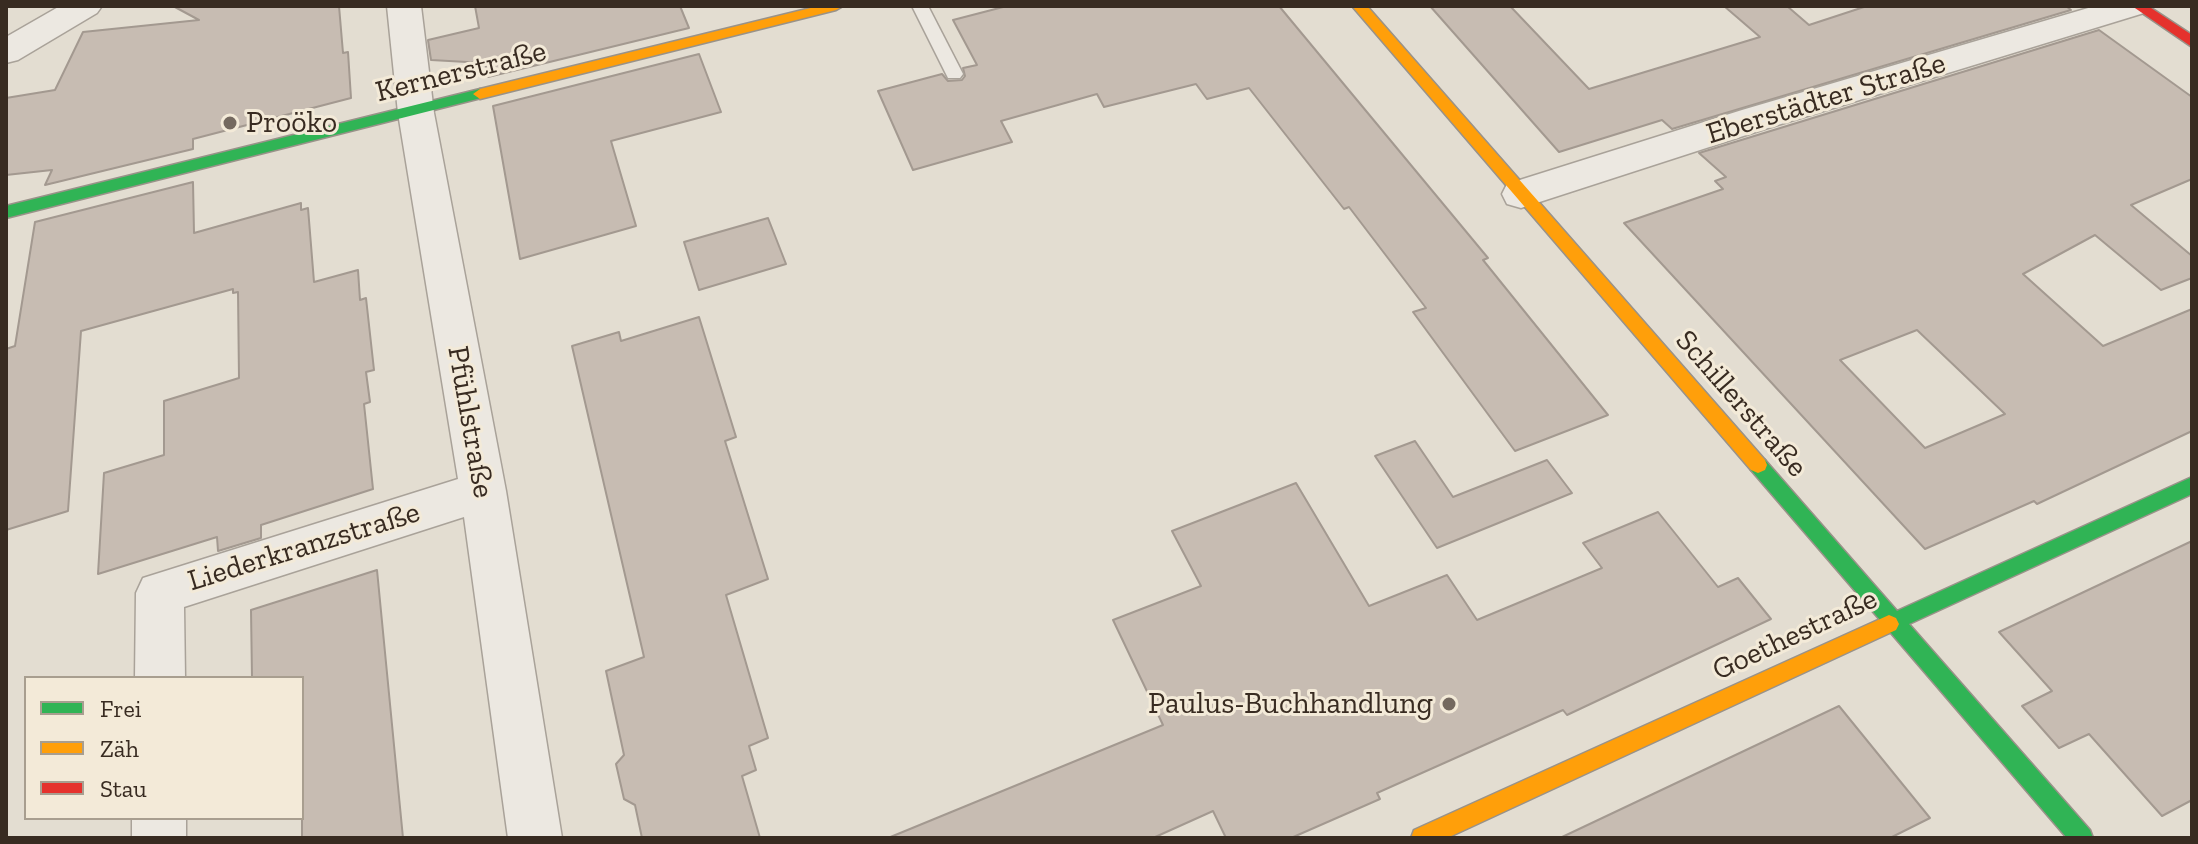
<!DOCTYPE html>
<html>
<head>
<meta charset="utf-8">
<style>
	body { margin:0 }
	#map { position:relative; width:2198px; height:844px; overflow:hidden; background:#e3ddd1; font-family:"Zilla Slab",serif }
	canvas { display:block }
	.frame { position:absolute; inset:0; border:8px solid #382b21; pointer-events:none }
	.legend { position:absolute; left:24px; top:676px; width:280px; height:144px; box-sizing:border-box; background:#f3ead8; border:2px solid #a89e8f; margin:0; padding:10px 14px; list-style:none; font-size:24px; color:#382b21 }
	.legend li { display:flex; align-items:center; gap:16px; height:40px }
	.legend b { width:40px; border:2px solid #a89e8f }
</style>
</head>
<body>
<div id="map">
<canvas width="2198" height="844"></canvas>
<div class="frame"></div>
<ul class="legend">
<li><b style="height:10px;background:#30b455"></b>Frei</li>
<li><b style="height:10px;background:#ff9f0a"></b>Zäh</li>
<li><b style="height:10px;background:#e5322d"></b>Stau</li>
</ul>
</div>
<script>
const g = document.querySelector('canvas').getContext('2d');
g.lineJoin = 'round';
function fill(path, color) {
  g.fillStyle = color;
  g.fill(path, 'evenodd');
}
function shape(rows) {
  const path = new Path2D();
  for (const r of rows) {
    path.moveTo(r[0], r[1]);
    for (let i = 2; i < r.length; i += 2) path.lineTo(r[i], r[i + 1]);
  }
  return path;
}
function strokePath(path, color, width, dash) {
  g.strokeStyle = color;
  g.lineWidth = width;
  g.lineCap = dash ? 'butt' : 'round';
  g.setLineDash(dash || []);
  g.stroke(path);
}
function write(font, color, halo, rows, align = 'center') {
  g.font = font + ' "Zilla Slab",serif';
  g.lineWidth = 6;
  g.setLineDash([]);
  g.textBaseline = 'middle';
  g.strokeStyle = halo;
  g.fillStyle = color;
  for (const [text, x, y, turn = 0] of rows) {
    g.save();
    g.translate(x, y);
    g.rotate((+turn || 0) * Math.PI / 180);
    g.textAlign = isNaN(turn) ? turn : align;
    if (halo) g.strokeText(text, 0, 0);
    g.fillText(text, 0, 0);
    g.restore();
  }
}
const building = shape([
	[173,6,339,6,343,53,348,52,351,98,193,139,193,149,45,185,52,170,6,175,6,98,55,90,83,32,199,20,173,6],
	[475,6,680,6,689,28,488,77,485,63,431,60,428,40,479,28,475,6],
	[1007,6,1279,6,1488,258,1483,260,1608,415,1515,451,1413,312,1426,308,1349,207,1344,209,1249,88,1207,99,1196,84,1104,107,1097,94,1001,121,1012,142,913,170,878,91,942,74,948,81,962,80,965,76,963,68,977,65,953,20,1007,6],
	[1430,6,1510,6,1589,89,1760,37,1724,6,1787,6,1809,25,1867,6,2066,6,2071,10,1672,129,1662,120,1559,152,1430,6],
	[2099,30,2192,97,2192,179,2131,205,2192,256,2192,278,2161,290,2095,235,2023,274,2103,346,2192,309,2192,431,2037,504,2034,501,1925,549,1624,223,1723,189,1715,181,1726,177,1699,153,2099,30],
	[1917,330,2005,414,1925,448,1840,360,1917,330],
	[699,54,721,112,611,141,636,226,520,259,493,106,699,54],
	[193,182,194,233,301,203,301,210,308,208,314,282,358,270,360,300,366,298,374,370,366,372,370,402,364,404,373,489,261,525,261,538,218,551,217,537,98,574,104,473,164,455,164,401,239,378,238,292,233,293,233,289,81,331,68,511,6,530,6,349,15,346,35,222,193,182],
	[768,218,786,264,699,290,684,242,768,218],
	[699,317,736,437,725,441,768,579,726,595,768,738,749,746,756,770,742,776,760,838,642,838,635,805,624,799,616,764,624,755,606,671,644,657,572,346,619,332,621,341,699,317],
	[1415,441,1453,497,1547,460,1572,493,1437,548,1375,456,1415,441],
	[1296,483,1369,606,1447,575,1477,620,1602,568,1583,543,1658,512,1718,587,1738,578,1771,619,1567,715,1563,710,1377,793,1380,799,1291,838,1226,838,1213,811,1153,838,888,838,1163,725,1113,620,1201,586,1172,531,1296,483],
	[2192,541,2192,800,2162,816,2089,734,2059,748,2022,706,2052,691,1999,632,2192,541],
	[377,570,403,838,302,838,302,678,252,678,251,610,377,570],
	[1839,706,1930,818,1890,838,1560,838,1839,706]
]);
fill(building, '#c7bcb2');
strokePath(building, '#a39990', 2);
const lane = shape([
	[912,6,928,6,963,74,960,78,948,78,912,6]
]);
const street = shape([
	[60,6,102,6,97,13,18,60,6,63,6,37,60,6],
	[387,6,421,6,434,113,506,491,562,838,508,838,464,517,184,607,185,678,135,678,136,593,143,578,458,479,398,113,387,6],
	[2095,6,2149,6,2144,13,1768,128,1521,208,1507,204,1502,194,1507,184,1742,110,2095,6],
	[132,818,186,818,186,838,132,838,132,818]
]);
const fast = shape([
	[480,89,487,94,485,97,6,218,6,206,480,89],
	[1758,457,1765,460,1897,611,2192,477,2192,494,1909,624,2090,830,2093,838,2067,838,1891,633,1882,630,1881,621,1751,470,1749,465,1751,460,1758,457]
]);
const slow = shape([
	[819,6,843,6,836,10,480,99,473,94,480,89,819,6],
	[1352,6,1367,6,1765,460,1767,465,1765,470,1758,473,1751,470,1352,6],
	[1889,615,1896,618,1899,624,1896,630,1447,838,1411,838,1414,830,1889,615]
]);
const jam = shape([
	[2132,6,2148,6,2192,35,2192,47,2132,6]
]);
strokePath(lane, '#a9a299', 3);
strokePath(street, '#a9a299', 3);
strokePath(fast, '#999289', 3);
strokePath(slow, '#999289', 3);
strokePath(jam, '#999289', 3);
fill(lane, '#ece8e1');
fill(street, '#ece8e1');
fill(fast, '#30b455');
fill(slow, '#ff9f0a');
fill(jam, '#e5322d');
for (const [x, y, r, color] of [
	[230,123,8,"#74695f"],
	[1449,704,8,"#74695f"]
]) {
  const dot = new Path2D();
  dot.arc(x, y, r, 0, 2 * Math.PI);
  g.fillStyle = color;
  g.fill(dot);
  strokePath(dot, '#f3ead8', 3);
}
write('30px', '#382b21', '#f3ead8', [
	["Kernerstraße",461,72,-14],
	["Eberstädter Straße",1826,99,-17],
	["Schillerstraße",1741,404,49],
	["Pfühlstraße",470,422,80],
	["Liederkranzstraße",304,547,-17],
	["Goethestraße",1795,635,-25]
]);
write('30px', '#382b21', '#f3ead8', [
	["Proöko",246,123],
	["Paulus-Buchhandlung",1433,704,"right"]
], 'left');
</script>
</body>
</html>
